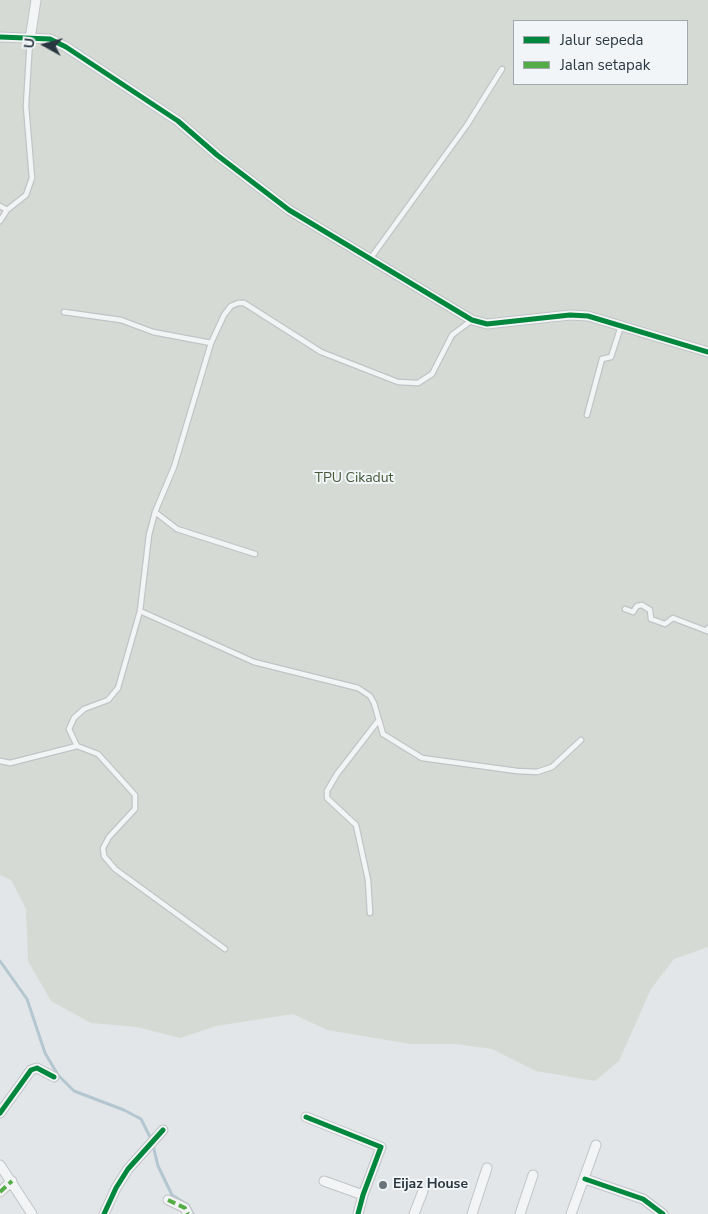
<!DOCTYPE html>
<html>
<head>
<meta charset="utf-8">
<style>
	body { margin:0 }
	#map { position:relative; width:708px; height:1214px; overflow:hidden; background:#e3e6e8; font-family:"Nunito Sans",sans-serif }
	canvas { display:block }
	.legend { position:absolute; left:513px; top:20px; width:175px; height:65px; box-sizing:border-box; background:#f1f5f7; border:1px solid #a2a9ae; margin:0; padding:6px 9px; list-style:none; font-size:15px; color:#2b3740 }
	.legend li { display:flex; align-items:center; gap:10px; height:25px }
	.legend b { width:25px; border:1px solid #a2a9ae }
	.north { position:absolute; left:20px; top:20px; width:50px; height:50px; -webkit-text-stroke:4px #f1f5f7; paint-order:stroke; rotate:277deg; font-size:14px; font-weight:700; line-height:20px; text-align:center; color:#2b3740 }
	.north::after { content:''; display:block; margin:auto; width:18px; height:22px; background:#2b3740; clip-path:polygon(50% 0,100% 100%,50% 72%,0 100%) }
</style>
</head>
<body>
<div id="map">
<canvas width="708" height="1214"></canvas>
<ul class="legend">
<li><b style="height:6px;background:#00873e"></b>Jalur sepeda</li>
<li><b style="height:6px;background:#54ac46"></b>Jalan setapak</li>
</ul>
<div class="north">U</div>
</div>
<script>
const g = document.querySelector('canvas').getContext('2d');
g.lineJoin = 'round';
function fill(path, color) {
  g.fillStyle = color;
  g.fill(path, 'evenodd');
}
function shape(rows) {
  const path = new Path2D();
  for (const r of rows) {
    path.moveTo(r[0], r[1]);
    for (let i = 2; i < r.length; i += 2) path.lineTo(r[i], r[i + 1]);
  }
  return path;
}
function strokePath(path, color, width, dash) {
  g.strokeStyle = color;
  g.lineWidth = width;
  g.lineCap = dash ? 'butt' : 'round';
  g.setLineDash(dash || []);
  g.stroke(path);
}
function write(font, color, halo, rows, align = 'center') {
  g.font = font + ' "Nunito Sans",sans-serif';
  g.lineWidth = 4;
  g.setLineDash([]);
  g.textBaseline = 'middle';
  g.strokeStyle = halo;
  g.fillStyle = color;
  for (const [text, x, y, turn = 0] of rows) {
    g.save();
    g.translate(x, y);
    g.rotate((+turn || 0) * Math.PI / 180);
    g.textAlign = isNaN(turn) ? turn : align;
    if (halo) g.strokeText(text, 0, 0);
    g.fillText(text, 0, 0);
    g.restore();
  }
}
fill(shape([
	[0,0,708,0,708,947,674,959,651,989,619,1061,595,1081,536,1071,492,1049,455,1044,410,1044,327,1030,293,1014,216,1026,180,1038,137,1027,91,1023,51,1001,28,961,26,909,11,880,0,875],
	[514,21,687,21,687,84,514,84]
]), '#d5dbd4');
strokePath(shape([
	[0,961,27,999,45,1053,58,1075,74,1091,124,1110,141,1119,152,1141,158,1166,172,1195,188,1205,193,1214]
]), '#b4c7d0', 3);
const service = shape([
	[0,206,7,210],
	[0,221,7,210,26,195,32,178,26,106,30,39],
	[370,259,467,125,502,69],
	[64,312,121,320,153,332,211,343],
	[587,415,602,359,611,357,621,326],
	[155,512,177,529,255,554],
	[625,609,633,612,637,606,642,605,650,610,651,619,665,624,673,618,707,631,708,628],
	[140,611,254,662,358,688,370,696,374,703,383,734,422,758,517,771,537,772,552,767,581,740],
	[0,761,10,763,77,746],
	[370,913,368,880,356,825,327,798,327,791,337,774,378,721],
	[225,949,115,869,104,856,103,848,109,837,135,809,135,795,98,754,77,746,69,729,74,718,84,709,108,700,118,688,140,611,149,535,155,512,174,467,211,343,224,315,231,306,238,303,244,303,321,352,398,382,418,383,432,374,452,335,472,320]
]);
const minor = shape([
	[0,37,50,39,66,47,178,121,217,155,289,210,472,320,487,324,570,315,588,316,708,352],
	[30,39,36,0],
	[0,1113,31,1070,37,1068,54,1077],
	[306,1117,381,1147,363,1195,358,1214],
	[0,1165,32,1214],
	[585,1179,643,1199,663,1214],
	[324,1181,363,1195],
	[0,1192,12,1181],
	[168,1200,185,1208,188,1214],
	[104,1214,116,1188,128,1169,163,1130],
	[414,1214,423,1191],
	[472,1214,487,1168],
	[520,1214,533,1175],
	[571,1214,596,1145]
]);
strokePath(service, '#c1c4c6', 7);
strokePath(minor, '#c1c4c6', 11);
strokePath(service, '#f2f4f5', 4.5);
strokePath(minor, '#f2f4f5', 9);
strokePath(shape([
	[0,1192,12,1181],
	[168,1200,185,1208,188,1214]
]), '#54ac46', 4, [8, 4]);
strokePath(shape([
	[0,37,50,39,66,47,178,121,217,155,289,210,472,320,487,324,570,315,588,316,708,352],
	[0,1113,31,1070,37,1068,54,1077],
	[306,1117,381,1147,363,1195,358,1214],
	[585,1179,643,1199,663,1214],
	[104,1214,116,1188,128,1169,163,1130]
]), '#00873e', 5);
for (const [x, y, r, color] of [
	[383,1185,5,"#6b747b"]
]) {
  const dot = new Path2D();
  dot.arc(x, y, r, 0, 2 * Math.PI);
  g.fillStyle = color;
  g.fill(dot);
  strokePath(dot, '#f1f5f7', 2);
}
write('14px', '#465a3a', '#f1f5f7', [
	["TPU Cikadut",354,479]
]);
write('bold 14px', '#2b3740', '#f1f5f7', [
	["Eijaz House",393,1185]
], 'left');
</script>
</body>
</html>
